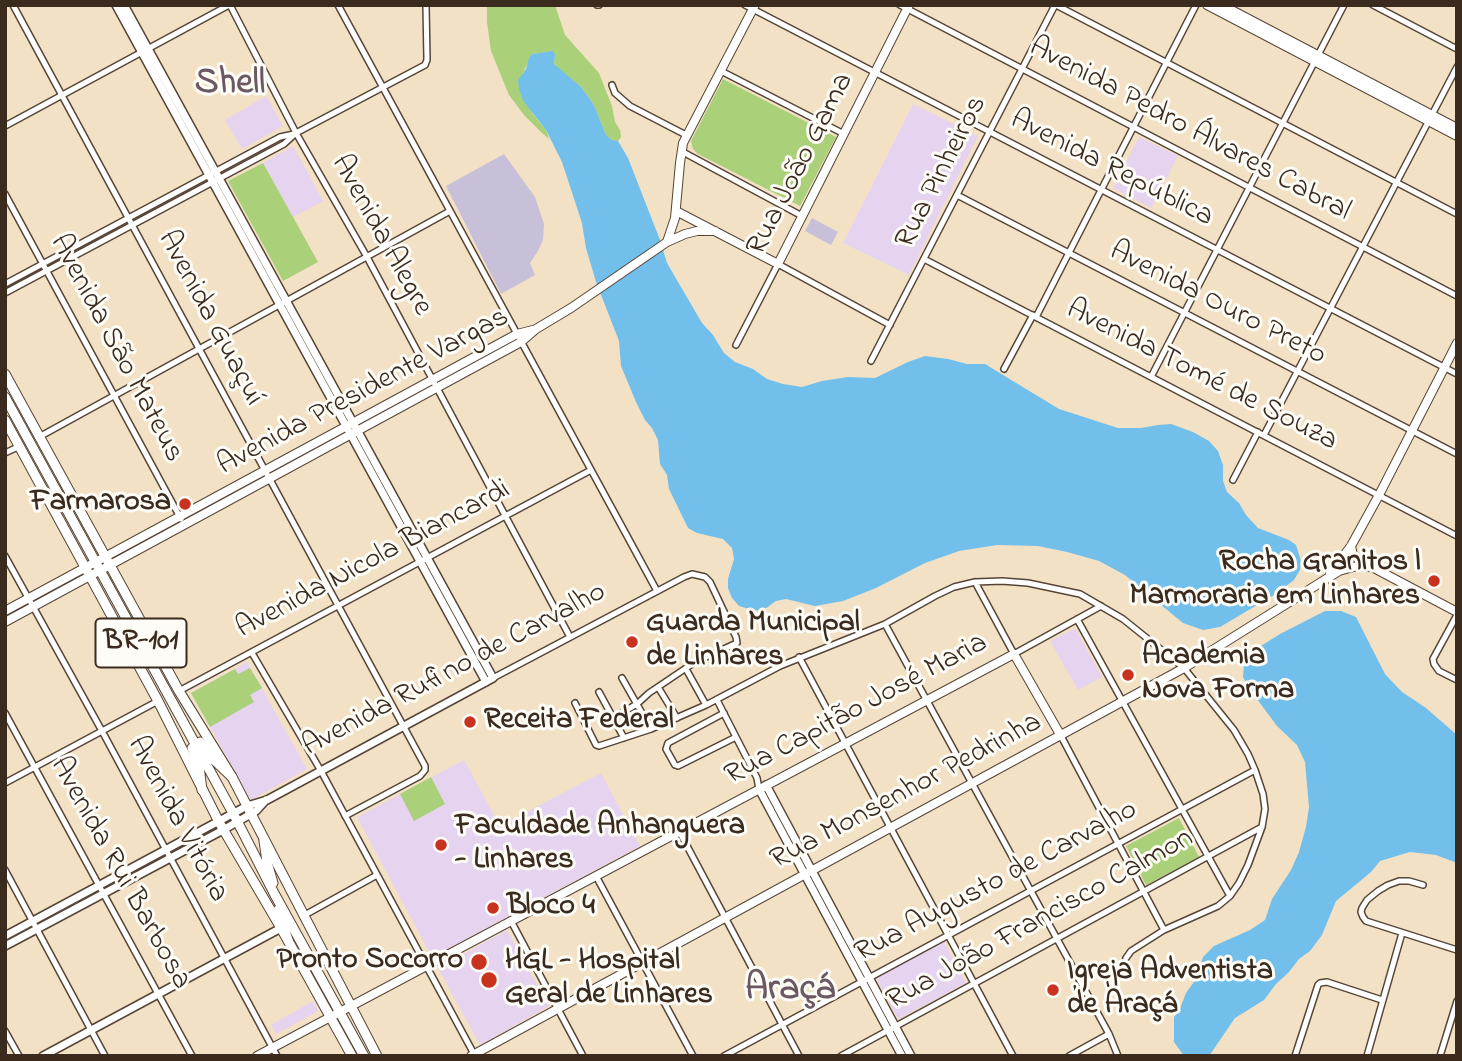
<!DOCTYPE html>
<html>
<head>
<meta charset="utf-8">
<style>
	body { margin:0 }
	#map { position:relative; width:1462px; height:1061px; overflow:hidden; background:#f2e1c4; font-family:"Indie Flower",sans-serif }
	canvas { display:block }
	.frame { position:absolute; inset:0; border:7px solid #3b2a1e; pointer-events:none }
</style>
</head>
<body>
<div id="map">
<canvas width="1462" height="1061"></canvas>
<div class="frame"></div>
</div>
<script>
const g = document.querySelector('canvas').getContext('2d');
g.lineJoin = 'round';
function fill(path, color) {
  g.fillStyle = color;
  g.fill(path, 'evenodd');
}
function shape(rows) {
  const path = new Path2D();
  for (const r of rows) {
    path.moveTo(r[0], r[1]);
    for (let i = 2; i < r.length; i += 2) path.lineTo(r[i], r[i + 1]);
  }
  return path;
}
function strokePath(path, color, width, dash) {
  g.strokeStyle = color;
  g.lineWidth = width;
  g.lineCap = dash ? 'butt' : 'round';
  g.setLineDash(dash || []);
  g.stroke(path);
}
function write(font, color, halo, rows, align = 'center') {
  g.font = font + ' "Indie Flower",sans-serif';
  g.lineWidth = 6;
  g.setLineDash([]);
  g.textBaseline = 'middle';
  g.strokeStyle = halo;
  g.fillStyle = color;
  for (const [text, x, y, turn = 0] of rows) {
    g.save();
    g.translate(x, y);
    g.rotate((+turn || 0) * Math.PI / 180);
    g.textAlign = isNaN(turn) ? turn : align;
    if (halo) g.strokeText(text, 0, 0);
    g.fillText(text, 0, 0);
    g.restore();
  }
}
fill(shape([
	[266,96,283,126,242,149,225,120],
	[913,104,978,136,909,275,843,243],
	[1139,137,1178,156,1151,208,1113,188],
	[293,146,323,201,293,217,263,163],
	[1075,628,1102,677,1078,690,1050,641],
	[247,662,307,769,251,800,191,693],
	[464,760,500,826,601,773,640,846,432,957,357,817],
	[507,930,549,1006,480,1045,438,968],
	[944,942,966,983,898,1019,876,978],
	[313,1001,318,1011,276,1034,271,1025]
]), '#e6d3f0');
fill(shape([
	[504,154,535,197,544,224,543,240,538,251,530,263,535,275,501,294,446,186],
	[812,218,838,232,831,245,805,231]
]), '#c8c0d8');
fill(shape([
	[487,5,555,5,565,35,599,73,612,106,615,122,620,130,621,137,618,141,612,140,606,135,594,105,581,87,557,68,554,63,555,55,547,52,532,54,522,75,532,113,546,130,549,139,542,133,524,115,509,95,491,51,487,22],
	[723,79,836,137,800,206,698,154,693,149,691,141],
	[263,163,318,262,283,281,228,181],
	[250,668,262,688,250,695,254,702,210,727,191,693,235,669,238,674],
	[431,777,445,804,414,821,400,794],
	[1179,818,1199,857,1146,885,1126,846]
]), '#aad07a');
fill(shape([
	[553,51,555,55,554,64,581,87,594,105,606,135,612,140,618,141,628,158,660,240,667,263,702,323,713,335,724,353,735,362,753,369,767,379,783,384,802,387,822,381,848,377,875,378,908,362,925,356,948,359,967,364,985,364,1059,409,1118,428,1141,428,1158,425,1171,424,1193,432,1209,441,1218,451,1223,465,1223,481,1227,492,1239,503,1246,515,1258,528,1289,540,1296,545,1301,561,1300,570,1294,580,1274,595,1220,627,1203,630,1183,623,1125,575,1099,561,1067,552,1038,546,997,545,959,551,925,563,876,588,843,601,815,606,786,599,776,601,762,611,753,610,739,606,732,598,728,588,728,579,734,559,732,548,723,539,697,533,688,528,669,489,667,475,660,464,658,440,652,428,645,420,636,402,621,366,619,341,596,282,586,248,582,223,562,162,546,130,524,102,519,89,518,80,526,69,529,58,532,54],
	[1325,611,1341,611,1356,617,1385,674,1402,692,1426,708,1457,735,1457,863,1436,855,1410,852,1380,861,1371,872,1336,901,1322,935,1310,951,1299,959,1289,972,1276,984,1264,1000,1235,1018,1209,1056,1184,1056,1174,1042,1174,1017,1179,1011,1186,993,1196,979,1203,957,1214,946,1250,930,1265,920,1272,899,1291,870,1299,852,1306,827,1309,807,1305,762,1297,745,1277,726,1248,687,1243,677,1244,665,1253,651,1280,634]
]), '#72bfec');
const minor = shape([
	[13,5,425,766,425,770,420,776,345,816],
	[230,5,296,133,367,257,570,637],
	[338,5,657,591],
	[597,5,599,5],
	[745,5,1457,374],
	[900,5,1457,296],
	[1056,5,1457,214],
	[1373,5,1457,49],
	[721,71,844,134],
	[612,85,615,93,630,106,686,135],
	[5,126,229,5],
	[681,151,802,216],
	[5,194,181,519],
	[957,195,1457,454],
	[924,259,1457,536],
	[5,284,280,137,294,134],
	[5,293,284,144,296,133,425,65,427,60,426,5],
	[1036,317,1196,5],
	[736,345,778,264,890,325],
	[871,361,1055,5],
	[1004,369,1033,315],
	[1151,377,1344,5],
	[1264,435,1457,67],
	[39,437,450,211],
	[5,453,20,446],
	[1233,480,1258,432],
	[5,556,102,731,277,1056],
	[975,582,1014,654,1101,606],
	[1457,615,1433,659,1434,664,1439,671,1457,680],
	[1077,619,1230,896],
	[885,624,1109,1034,1118,1056],
	[252,653,321,771,474,1054],
	[799,657,1013,1056],
	[686,669,706,705],
	[493,678,684,577,692,574,705,577,710,582,736,637,737,643,695,662,649,693,637,704,613,718],
	[622,678,651,729],
	[658,687,677,718],
	[179,691,591,470],
	[599,692,624,738],
	[717,700,757,778,759,789],
	[575,703,596,745,599,746,651,729,706,705,780,666,885,624,935,596,954,587,975,582,1002,581,1028,583,1080,594,1123,619,1184,668,1234,730,1248,754,1255,770,1263,794,1265,809,1262,827,1248,865,1239,883,1230,896,1218,906,1164,930,1131,951,1126,958],
	[5,713,192,1056],
	[724,713,668,743,666,749,675,765,678,766,736,737],
	[1061,736,1164,930],
	[5,783,158,701],
	[679,831,799,1056],
	[5,870,105,1056],
	[596,876,693,1056],
	[1423,885,1409,881,1399,881,1388,885,1378,891,1367,900,1362,908,1361,912,1363,917,1366,921,1457,950],
	[303,916,377,875],
	[511,921,583,1056],
	[5,1031,19,1056],
	[724,1056,1255,770],
	[841,1056,1262,827],
	[1069,1056,1109,1034],
	[1295,1056,1318,985,1320,983,1327,982,1382,1000],
	[1367,1056,1402,933],
	[1440,1056,1457,1001]
]);
const tertiary = shape([
	[116,5,486,682],
	[766,785,911,1056],
	[759,789,902,1056],
	[5,936,247,806,267,800,493,678,124,5],
	[5,946,223,830,256,811,266,800],
	[43,1056,281,928]
]);
const secondary = shape([
	[1207,5,1457,136],
	[1222,5,1457,128],
	[676,211,778,264,909,5],
	[667,242,675,218,680,163,683,143,755,5],
	[1351,546,1353,555,1369,566],
	[1330,574,1351,546,1379,495,1457,343],
	[5,611,517,334,533,330],
	[5,622,521,342,536,329,571,308,667,242,685,234,697,231,715,231],
	[257,1056,1014,654,1061,736],
	[471,1056,1184,668,1339,571,1357,566,1372,567,1457,612]
]);
const primary = shape([
	[5,374,179,691,232,777,377,1056],
	[5,420,158,701,219,822,281,928,352,1056]
]);
const trunk = shape([
	[5,397,233,813,275,895,364,1056],
	[200,742,214,760,232,777],
	[192,748,199,766,202,790],
	[264,841,267,862,273,883],
	[278,910,288,940]
]);
strokePath(minor, '#564537', 8);
strokePath(tertiary, '#564537', 10);
strokePath(secondary, '#564537', 10);
strokePath(primary, '#564537', 11);
strokePath(trunk, '#564537', 11);
strokePath(minor, '#fff', 5);
strokePath(tertiary, '#fff', 7);
strokePath(secondary, '#fff', 8);
strokePath(primary, '#fff', 9);
strokePath(trunk, '#fff', 9);
for (const [x, y, r, color] of [
	[185,504,7,"#c8321e"],
	[1434,581,7,"#c8321e"],
	[632,642,7,"#c8321e"],
	[1128,675,7,"#c8321e"],
	[470,722,7,"#c8321e"],
	[441,845,7,"#c8321e"],
	[493,908,7,"#c8321e"],
	[479,962,9,"#c8321e"],
	[489,980,9,"#c8321e"],
	[1053,990,7,"#c8321e"]
]) {
  const dot = new Path2D();
  dot.arc(x, y, r, 0, 2 * Math.PI);
  g.fillStyle = color;
  g.fill(dot);
  strokePath(dot, '#fdfcf7', 2.5);
}
for (const [x, y, w] of [
	[141,643,91]
]) {
  const box = new Path2D();
  box.roundRect(x - w / 2, y - 24.5, w, 49, 5);
  g.fillStyle = '#fdfcf7';
  g.fill(box);
  strokePath(box, '#3b2a1e', 2);
}
write('bold 28px', '#3b2a1e', null, [
	["BR-101",141,643]
]);
write('30px', '#3b2a1e', '#fdfcf7', [
	["Avenida Pedro Álvares Cabral",1189,131,28],
	["Rua João Gama",802,165,-63],
	["Avenida República",1111,170,27],
	["Rua Pinheiros",943,173,-63],
	["Avenida Alegre",380,236,61],
	["Avenida Ouro Preto",1217,305,27],
	["Avenida Guaçuí",209,319,62],
	["Avenida São Mateus",115,349,62],
	["Avenida Tomé de Souza",1201,377,27],
	["Avenida Presidente Vargas",364,393,-28],
	["Avenida Nicola Biancardi",374,561,-28],
	["Avenida Rufino de Carvalho",455,671,-28],
	["Rua Capitão José Maria",857,711,-28],
	["Rua Monsenhor Pedrinha",907,793,-28],
	["Avenida Vitória",176,820,62],
	["Avenida Rui Barbosa",119,874,61],
	["Rua Augusto de Carvalho",997,883,-28],
	["Rua João Francisco Calmon",1041,921,-29]
]);
write('bold 30px', '#3b2a1e', '#fdfcf7', [
	["Farmarosa",171,504,"right"],
	["Rocha Granitos |",1420,564,"right"],
	["Marmoraria em Linhares",1420,598,"right"],
	["Guarda Municipal",646,625],
	["de Linhares",646,659],
	["Academia",1142,658],
	["Nova Forma",1142,692],
	["Receita Federal",484,722],
	["Faculdade Anhanguera",455,828],
	["- Linhares",455,862],
	["Bloco 4",507,908],
	["Pronto Socorro",463,962,"right"],
	["HGL - Hospital",505,963],
	["Geral de Linhares",505,997],
	["Igreja Adventista",1067,973],
	["de Araçá",1067,1007]
], 'left');
write('bold 37px', '#6b5863', '#fdfcf7', [
	["Shell",230,86],
	["Araçá",790,992]
]);
</script>
</body>
</html>
